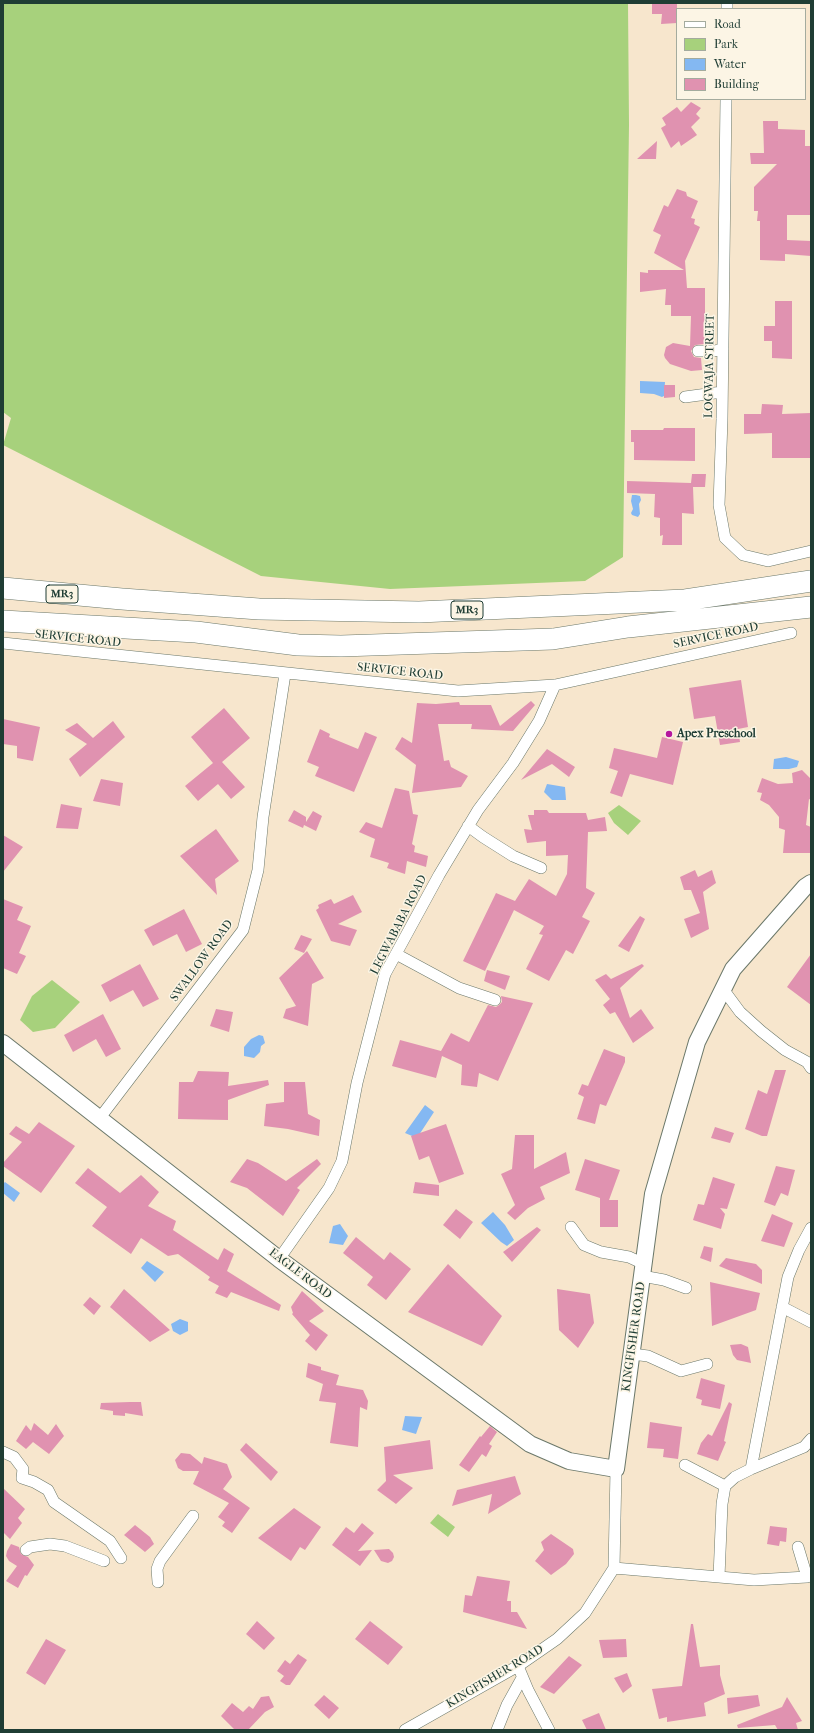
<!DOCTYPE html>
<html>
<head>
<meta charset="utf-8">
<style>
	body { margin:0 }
	#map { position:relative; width:814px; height:1733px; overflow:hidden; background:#f7e6cd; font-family:"IM FELL French Canon",serif }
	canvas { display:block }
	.frame { position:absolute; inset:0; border:4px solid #1f3d34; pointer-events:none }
	.legend { position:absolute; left:676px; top:8px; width:130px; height:92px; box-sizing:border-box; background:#fcf5e5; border:1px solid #a4ab9e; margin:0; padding:5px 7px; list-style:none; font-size:12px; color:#1f3d34 }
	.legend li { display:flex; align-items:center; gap:8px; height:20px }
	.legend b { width:20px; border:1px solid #a4ab9e }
</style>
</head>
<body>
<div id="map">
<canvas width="814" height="1733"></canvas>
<div class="frame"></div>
<ul class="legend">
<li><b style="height:5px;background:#fff"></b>Road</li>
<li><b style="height:11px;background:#a7d17c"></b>Park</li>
<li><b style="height:11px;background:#84b8f2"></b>Water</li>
<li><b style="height:11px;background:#e092b0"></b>Building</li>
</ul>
</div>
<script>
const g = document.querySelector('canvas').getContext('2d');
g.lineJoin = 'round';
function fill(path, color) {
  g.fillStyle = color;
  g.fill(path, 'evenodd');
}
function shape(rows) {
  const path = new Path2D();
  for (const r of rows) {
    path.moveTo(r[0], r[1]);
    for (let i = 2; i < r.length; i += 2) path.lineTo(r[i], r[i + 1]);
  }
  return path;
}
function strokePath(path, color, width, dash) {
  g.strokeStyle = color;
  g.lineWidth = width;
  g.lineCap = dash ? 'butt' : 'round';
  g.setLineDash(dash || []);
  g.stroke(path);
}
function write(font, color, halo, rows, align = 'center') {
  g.font = font + ' "IM FELL French Canon",serif';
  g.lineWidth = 3;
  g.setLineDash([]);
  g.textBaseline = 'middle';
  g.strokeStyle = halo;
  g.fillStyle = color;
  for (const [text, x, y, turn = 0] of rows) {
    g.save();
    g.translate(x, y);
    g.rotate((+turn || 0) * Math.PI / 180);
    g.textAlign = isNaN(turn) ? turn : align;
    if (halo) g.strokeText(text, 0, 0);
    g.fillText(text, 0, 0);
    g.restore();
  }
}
fill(shape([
	[3,3,628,3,629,125,623,557,585,581,390,589,261,576,3,445,11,418,3,412],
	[619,805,641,821,628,835,614,823,608,813],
	[52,980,80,1002,55,1028,33,1032,20,1020,32,996],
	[438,1514,455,1527,448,1537,430,1523]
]), '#a7d17c');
fill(shape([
	[640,381,665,382,664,396,662,397,654,394,640,393],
	[632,495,636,495,640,496,641,500,639,504,640,514,638,517,632,515,631,513,633,509,631,501],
	[786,757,799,761,797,767,789,769,773,769,774,759],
	[547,784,565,787,566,800,552,800,544,792],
	[259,1035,263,1036,265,1043,261,1046,260,1052,254,1058,244,1056,244,1047,251,1039],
	[425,1105,434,1112,417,1138,405,1133],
	[5,1182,20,1193,14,1202,3,1193,3,1184],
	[493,1212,505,1225,514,1240,507,1246,501,1242,481,1223],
	[340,1224,348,1236,343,1245,329,1243,333,1226],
	[147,1261,164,1272,155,1282,141,1268],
	[180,1319,188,1322,188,1331,180,1335,173,1331,171,1324],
	[405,1416,422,1417,416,1434,402,1430]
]), '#84b8f2');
fill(shape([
	[652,3,677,3,677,23,661,24,662,14,652,14],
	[691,102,701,108,696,114,700,118,691,127,697,135,681,146,679,141,671,148,661,128,666,125,662,118,677,107,681,112],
	[763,121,778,121,778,129,805,130,805,146,811,146,811,215,787,215,787,240,811,241,811,256,785,254,785,261,760,260,760,221,757,221,758,211,754,211,754,187,777,164,751,164,750,153,764,153],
	[657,141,656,159,637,159],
	[677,189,686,192,687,196,698,201,691,218,695,219,694,224,700,227,685,261,687,288,705,288,705,344,695,345,691,351,694,357,701,358,702,370,691,371,670,364,665,358,664,355,666,347,673,343,690,346,691,316,671,316,671,305,665,305,666,289,640,292,640,272,648,273,648,270,684,270,654,253,661,235,653,231,664,205,668,207],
	[775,301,792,301,792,359,772,358,772,341,764,341,764,326,775,326],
	[664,385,675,385,675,397,664,398],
	[762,404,783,405,782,414,811,413,811,458,772,458,772,433,744,434,744,414,761,414],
	[664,428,695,428,695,461,634,460,634,442,631,442,631,430,663,430],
	[692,474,706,474,705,487,693,487,694,514,682,513,682,545,662,545,663,535,660,536,660,518,654,517,655,494,627,493,627,481,691,483],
	[741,680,748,727,738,729,740,742,720,745,715,716,694,719,689,688],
	[531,701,535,705,513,731,471,729,472,724,438,724,444,761,449,760,451,767,468,776,461,787,412,793,416,765,395,749,402,737,412,743,417,703,436,704,459,702,460,705,491,705,500,726],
	[224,708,250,738,222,762,245,787,231,799,218,784,198,801,185,786,213,763,191,737],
	[3,719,40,727,33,761,17,758,17,746,3,744],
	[113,721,125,737,80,777,69,759,87,744,65,730,77,723,93,738],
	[320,729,330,734,329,737,358,749,365,732,377,737,354,792,315,776,319,767,307,762],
	[662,737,683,742,673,785,630,774,622,797,610,793,618,771,609,768,614,748,657,758],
	[547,749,575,767,569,777,552,764,521,780],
	[802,770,811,779,811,800,809,799,806,825,811,827,811,853,783,853,785,830,779,828,779,817,769,805,760,800,762,793,757,792,762,778,778,784,793,783,792,773],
	[101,779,123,783,120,806,93,801],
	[395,788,409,791,413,814,418,815,412,844,415,846,414,852,428,856,426,867,407,861,405,874,387,868,389,863,370,857,375,839,359,832,366,822,382,828],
	[61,804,82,808,78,829,56,828],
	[294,810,306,817,306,822,313,811,322,816,316,831,304,825,303,828,288,821],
	[534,810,547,810,549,813,586,813,588,820,605,817,607,831,588,832,586,888,595,893,582,917,590,921,573,954,566,950,549,981,526,969,543,935,539,934,544,926,514,910,485,971,463,961,496,893,515,901,529,879,556,896,567,874,568,855,546,856,546,841,527,843,524,829,532,830,528,815,534,815],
	[216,829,239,861,215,879,217,895,180,856],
	[3,835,23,847,3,872],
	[695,870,698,877,712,870,716,883,703,892,709,929,691,938,684,919,700,913,691,890,684,890,680,877],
	[353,895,362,912,338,924,357,930,350,946,331,941,316,910,319,908,318,905,331,899,334,904],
	[3,899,23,907,17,920,31,926,19,953,26,956,17,974,3,968],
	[184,909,202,944,186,952,177,934,153,946,144,930],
	[640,916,645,919,629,952,618,946],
	[301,935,312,939,304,953,294,949],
	[307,951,324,978,312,984,308,1026,283,1018,286,1009,296,1006,279,978],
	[811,954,811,1005,787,987],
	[140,964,159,999,143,1007,133,990,110,1002,101,985],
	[642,964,644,966,620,988,630,1018,641,1009,654,1028,633,1043,615,1012,610,1014,603,1005,610,999,595,980,606,974,611,979],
	[487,970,510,976,505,990,484,981],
	[501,996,533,1003,498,1081,479,1073,477,1087,461,1085,462,1065,442,1056,436,1078,392,1066,400,1040,441,1051,451,1033,469,1042,488,1005,496,1007,499,1005,502,1002],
	[216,1009,233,1012,229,1032,210,1026],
	[103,1014,121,1049,106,1057,96,1039,73,1052,64,1035],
	[604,1049,625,1057,625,1062,606,1106,600,1104,595,1124,577,1119,584,1097,578,1094,582,1084,588,1086],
	[775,1070,786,1070,767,1136,762,1136,745,1129,758,1090,767,1094],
	[198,1071,229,1072,228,1086,268,1080,269,1085,228,1100,228,1120,178,1119,179,1082,193,1082],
	[284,1082,305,1082,308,1114,320,1120,319,1136,288,1129,264,1126,266,1104,284,1102],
	[39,1122,75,1146,41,1193,3,1166,3,1163,22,1142,9,1134,16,1126,29,1134],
	[446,1124,464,1174,439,1183,429,1156,419,1160,411,1136],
	[715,1127,734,1133,730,1143,711,1138],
	[515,1135,534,1135,534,1169,566,1152,570,1173,540,1187,545,1199,528,1208,515,1220,507,1213,515,1205,501,1174,512,1169],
	[247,1159,258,1163,286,1181,317,1159,321,1164,297,1188,300,1190,283,1216,247,1188,230,1182],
	[585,1159,620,1170,609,1200,618,1200,618,1227,600,1227,600,1198,575,1190],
	[776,1166,795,1170,788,1196,781,1193,775,1206,764,1202],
	[88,1168,120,1193,141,1175,159,1192,148,1206,176,1221,173,1230,218,1260,224,1248,234,1254,227,1271,281,1305,279,1311,231,1292,227,1298,215,1293,219,1286,208,1280,210,1277,178,1254,168,1256,141,1238,131,1254,92,1226,107,1207,75,1183],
	[713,1177,735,1184,727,1209,720,1208,725,1214,721,1229,693,1220,698,1204,704,1205],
	[415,1182,439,1185,439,1196,413,1193],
	[456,1209,473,1222,460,1239,443,1225],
	[772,1214,793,1223,784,1247,761,1241],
	[537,1227,541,1230,512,1262,503,1252],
	[356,1237,384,1260,390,1252,411,1269,386,1300,367,1285,373,1277,343,1253],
	[704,1246,713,1248,711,1262,700,1258],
	[726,1258,756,1264,762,1270,762,1284,719,1266],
	[448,1264,502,1316,482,1346,408,1312],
	[710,1282,760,1293,756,1310,712,1326],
	[124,1289,170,1330,150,1342,110,1307],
	[557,1289,590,1294,594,1323,578,1348,559,1330],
	[302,1291,324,1311,309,1321,328,1335,316,1351,305,1341,310,1335,292,1314,293,1313,291,1307],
	[90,1297,101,1306,94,1315,83,1305],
	[741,1344,748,1347,751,1363,737,1360,733,1355,730,1345],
	[308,1363,321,1367,321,1370,339,1375,336,1385,363,1390,368,1401,367,1410,360,1407,358,1447,330,1443,336,1403,319,1401,323,1384,306,1377],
	[701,1378,725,1385,720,1409,701,1405,702,1400,696,1398],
	[130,1402,141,1402,143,1416,125,1413,125,1416,113,1415,113,1411,100,1409,101,1403],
	[729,1402,732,1404,724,1441,726,1442,718,1461,697,1454,701,1443,708,1434,712,1436],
	[650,1422,682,1427,678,1459,663,1457,664,1449,647,1448],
	[34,1423,48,1435,56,1424,64,1436,49,1454,33,1442,26,1449,16,1441,26,1425,31,1431],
	[490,1426,497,1432,489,1444,492,1446,486,1457,482,1454,469,1472,459,1465,480,1436,481,1437],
	[430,1440,433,1469,393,1475,413,1488,396,1504,377,1490,386,1481,384,1447],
	[246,1443,278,1472,271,1481,240,1450],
	[181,1453,190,1454,202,1464,204,1457,227,1464,232,1477,223,1489,250,1508,232,1533,222,1526,225,1522,218,1517,229,1503,193,1484,199,1471,183,1471,178,1468,175,1460],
	[515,1476,521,1494,488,1514,492,1494,452,1506,457,1490],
	[3,1488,25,1509,18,1518,22,1523,10,1539,3,1532],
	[294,1508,321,1527,305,1550,300,1547,291,1561,258,1538],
	[362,1523,374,1533,358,1551,372,1550,360,1566,332,1545,346,1527,354,1533],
	[135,1525,150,1537,154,1544,145,1552,124,1535],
	[770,1526,787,1528,786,1542,780,1541,779,1546,767,1544],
	[551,1534,573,1549,574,1554,566,1564,551,1575,535,1561,544,1550,541,1542],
	[11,1544,19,1547,21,1554,28,1557,34,1565,27,1576,25,1575,18,1588,6,1581,17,1566,9,1561,6,1556,7,1551],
	[389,1549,393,1553,394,1557,392,1561,388,1563,381,1561,374,1550],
	[477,1576,510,1581,507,1601,511,1601,511,1612,517,1612,527,1629,463,1612,465,1595,472,1596],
	[257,1621,275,1638,264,1650,246,1634],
	[370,1621,403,1647,388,1665,355,1639],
	[691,1624,693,1624,700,1667,720,1665,720,1675,725,1694,704,1703,706,1716,667,1722,667,1717,659,1719,652,1689,682,1686],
	[46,1639,66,1650,45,1685,26,1673],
	[626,1639,627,1657,603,1658,599,1640],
	[298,1654,307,1660,290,1685,286,1685,280,1681,284,1676,277,1671,285,1660,290,1664],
	[569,1656,582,1665,554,1694,540,1687],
	[627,1673,632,1686,623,1693,614,1678],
	[324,1695,339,1708,329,1719,314,1705],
	[758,1695,760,1706,728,1714,727,1698],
	[269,1696,274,1707,265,1712,248,1730,235,1730,221,1716,232,1703,243,1712,249,1706,253,1709,261,1697],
	[787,1697,802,1721,796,1723,798,1730,778,1730,775,1725,738,1728,737,1725,782,1707],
	[599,1713,606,1730,587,1730,582,1720]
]), '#e092b0');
const street = shape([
	[727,9,727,3],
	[726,99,722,419,719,505,725,538,743,555,768,561,811,551],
	[698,351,714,351,723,349],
	[685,397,722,392],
	[3,643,458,691,555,685,791,633],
	[468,826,483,837,513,856,541,868],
	[396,954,459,988,495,1000],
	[723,989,740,1012,761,1031,785,1050,807,1062,811,1068],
	[99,1119,243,930,258,870,263,817,285,674],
	[571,1227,584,1245,601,1252,629,1257,644,1264],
	[279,1259,329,1188,342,1161,357,1083,385,974,439,875,478,810,513,763,539,721,555,685],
	[642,1276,664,1280,686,1288],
	[782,1307,811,1322],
	[632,1354,648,1356,681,1371,707,1364],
	[3,1452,14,1457,23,1469,22,1478,34,1482,48,1490,54,1502,110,1541,121,1558],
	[685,1465,725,1486],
	[751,1469,788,1277,799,1250,811,1228],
	[798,1547,807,1577],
	[26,1550,30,1547,50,1544,65,1546,104,1561],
	[614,1568,754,1580,807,1577,811,1576],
	[719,1577,722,1504,725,1486,735,1477,751,1469,804,1447,811,1439],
	[158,1582,157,1569,160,1561,193,1516],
	[518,1666,528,1690,549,1730],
	[405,1730,518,1666,557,1639,585,1613,614,1568,616,1469],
	[497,1730,507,1705,522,1678]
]);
const secondary = shape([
	[3,1043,279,1259,530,1444,569,1461,616,1469,653,1194,697,1042,733,969,805,887,811,883]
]);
const highway = shape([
	[3,588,122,599,259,609,419,612,685,600,811,581],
	[3,621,196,632,298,645,341,646,553,639,628,627,811,607]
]);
strokePath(street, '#6b786a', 12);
strokePath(secondary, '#6b786a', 18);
strokePath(highway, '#6b786a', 22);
strokePath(street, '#fff', 11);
strokePath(secondary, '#fff', 16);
strokePath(highway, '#fff', 21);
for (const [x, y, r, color] of [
	[669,734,4,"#b5179e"]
]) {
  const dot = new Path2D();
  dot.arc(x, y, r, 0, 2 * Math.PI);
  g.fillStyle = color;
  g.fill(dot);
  strokePath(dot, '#fcf5e5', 1.5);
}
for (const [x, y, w] of [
	[62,594,32],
	[467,610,32]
]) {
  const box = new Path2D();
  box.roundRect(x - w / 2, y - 9, w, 18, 3);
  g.fillStyle = '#fcf5e5';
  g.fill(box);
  strokePath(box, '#1f3d34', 1);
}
write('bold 11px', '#1f3d34', null, [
	["MR3",62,594],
	["MR3",467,610]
]);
write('12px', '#1f3d34', '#fcf5e5', [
	["LOGWAJA STREET",710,366,-89],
	["SERVICE ROAD",716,636,-12],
	["SERVICE ROAD",78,639,6],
	["SERVICE ROAD",400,672,6],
	["LEGWABABA ROAD",399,925,-63],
	["SWALLOW ROAD",202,961,-54],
	["EAGLE ROAD",300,1274,37],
	["KINGFISHER ROAD",634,1337,-82],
	["KINGFISHER ROAD",495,1677,-31]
]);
write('bold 12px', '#1f3d34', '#fcf5e5', [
	["Apex Preschool",677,734]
], 'left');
</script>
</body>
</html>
